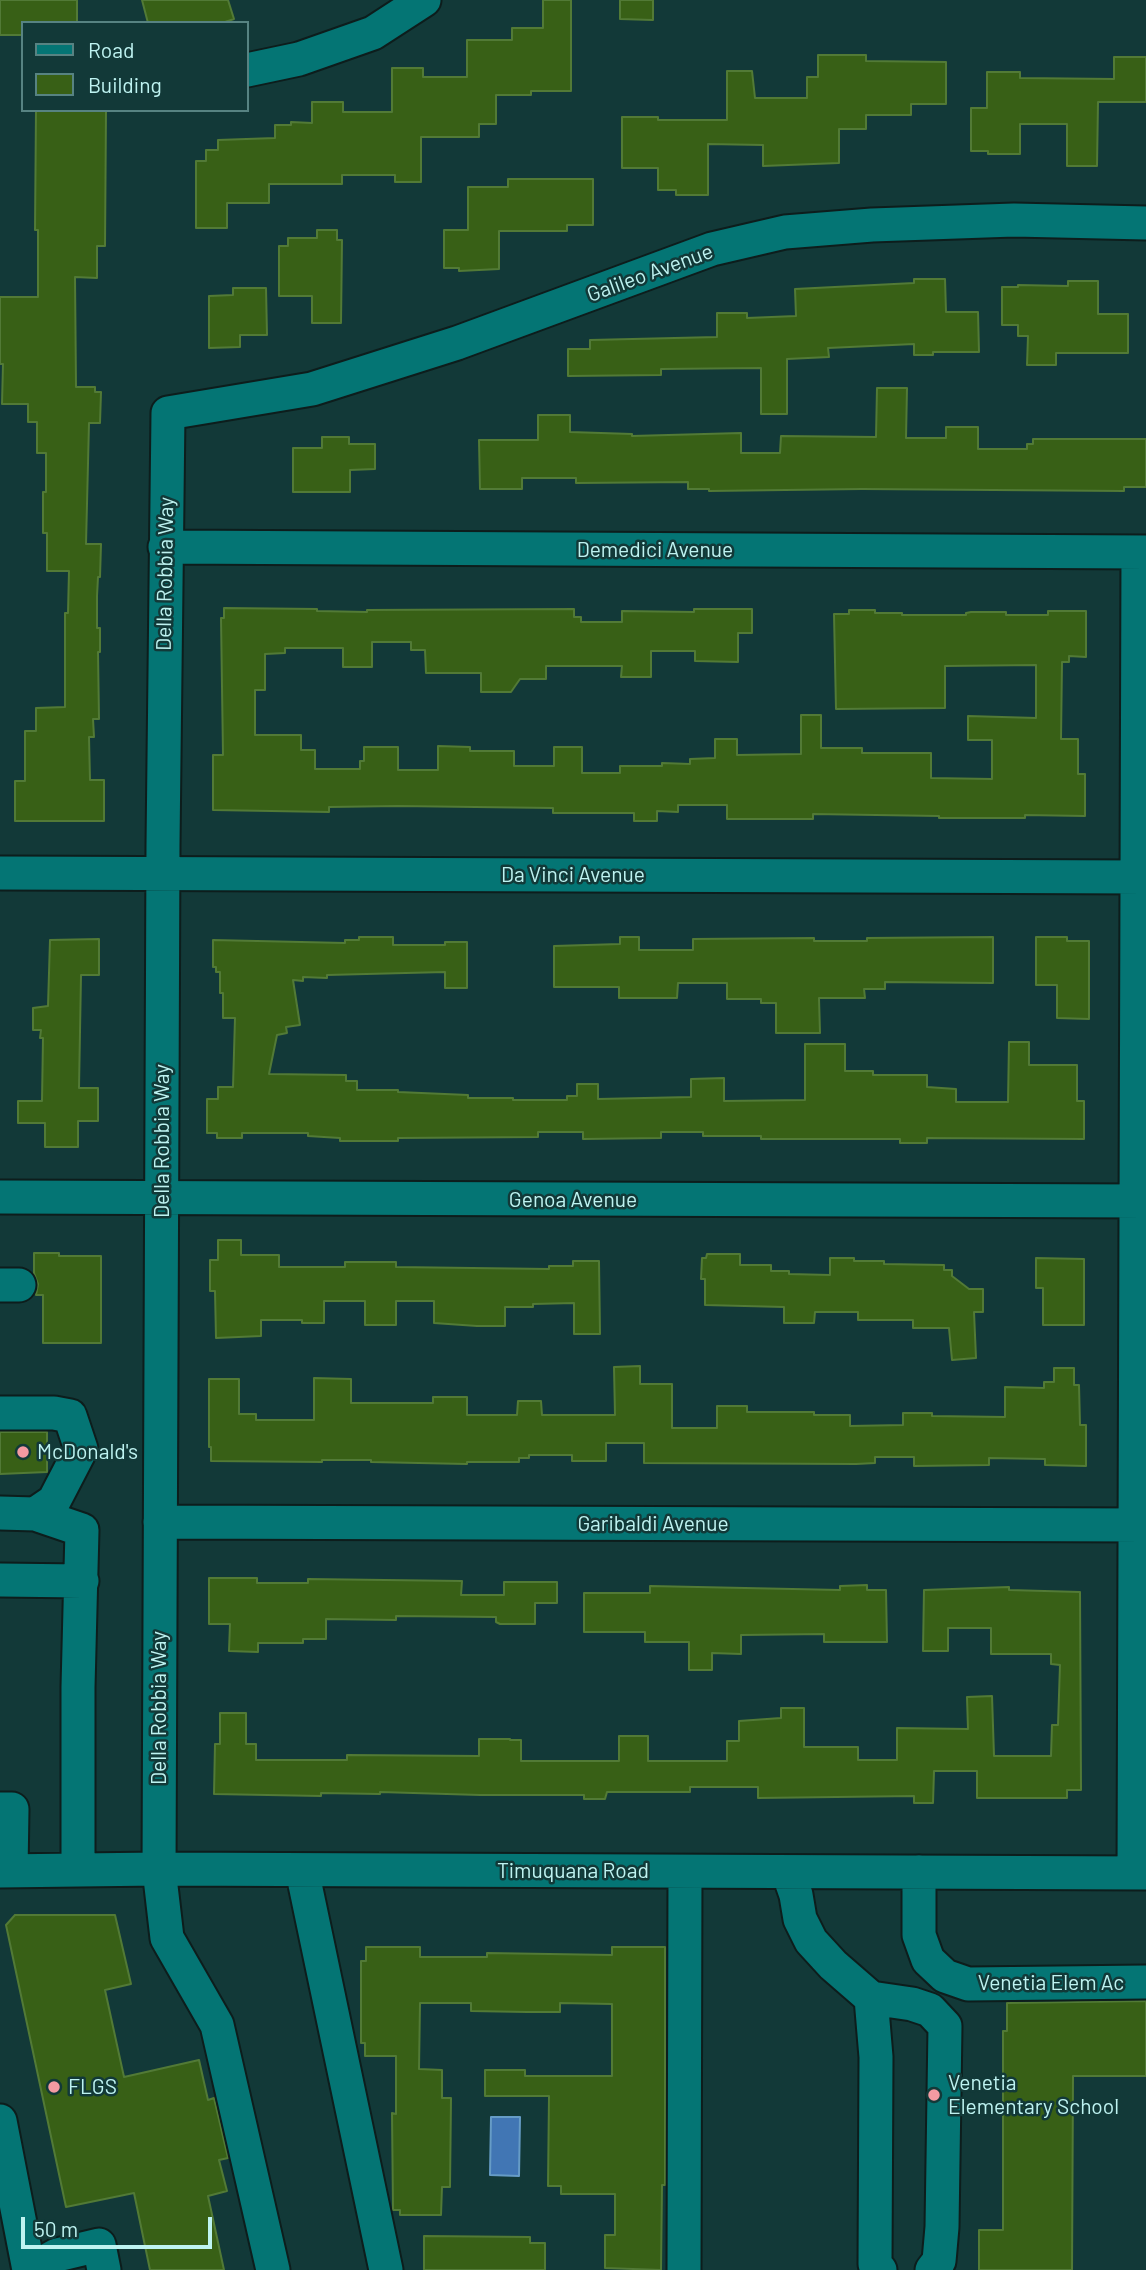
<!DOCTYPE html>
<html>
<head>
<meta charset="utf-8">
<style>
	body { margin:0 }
	#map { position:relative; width:1146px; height:2270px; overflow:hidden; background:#123938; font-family:Barlow,sans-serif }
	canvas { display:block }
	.legend { position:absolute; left:21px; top:21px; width:228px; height:91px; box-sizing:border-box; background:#123938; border:2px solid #578382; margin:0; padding:9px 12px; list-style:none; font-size:21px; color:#bef3f1 }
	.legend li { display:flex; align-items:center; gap:14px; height:35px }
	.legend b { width:35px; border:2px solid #578382 }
	.scale { position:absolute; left:21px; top:2217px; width:191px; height:32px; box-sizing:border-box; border:4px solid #bef3f1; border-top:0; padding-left:9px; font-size:21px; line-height:24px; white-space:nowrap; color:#bef3f1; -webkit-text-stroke:5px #123938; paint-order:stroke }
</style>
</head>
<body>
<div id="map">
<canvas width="1146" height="2270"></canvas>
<ul class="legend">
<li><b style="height:9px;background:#047574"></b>Road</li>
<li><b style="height:19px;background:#386016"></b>Building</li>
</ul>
<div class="scale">50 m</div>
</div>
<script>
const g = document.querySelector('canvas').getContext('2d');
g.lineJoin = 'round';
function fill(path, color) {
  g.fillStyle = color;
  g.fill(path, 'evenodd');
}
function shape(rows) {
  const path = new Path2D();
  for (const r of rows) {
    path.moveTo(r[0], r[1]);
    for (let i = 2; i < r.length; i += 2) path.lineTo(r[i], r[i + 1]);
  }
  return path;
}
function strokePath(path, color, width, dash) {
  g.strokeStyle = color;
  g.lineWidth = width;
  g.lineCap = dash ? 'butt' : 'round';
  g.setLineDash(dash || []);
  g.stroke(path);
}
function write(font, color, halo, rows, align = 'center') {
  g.font = font + ' Barlow,sans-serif';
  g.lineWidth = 5;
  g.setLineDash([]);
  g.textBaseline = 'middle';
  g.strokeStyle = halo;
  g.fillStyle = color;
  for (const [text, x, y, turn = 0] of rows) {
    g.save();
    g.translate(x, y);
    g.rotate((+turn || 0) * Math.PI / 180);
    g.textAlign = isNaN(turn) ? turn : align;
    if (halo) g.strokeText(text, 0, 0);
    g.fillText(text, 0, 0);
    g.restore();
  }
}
const water = shape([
	[491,2117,520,2117,519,2176,490,2175,491,2117]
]);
fill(water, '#4176b4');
strokePath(water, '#669cc6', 2);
const building = shape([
	[0,0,77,0,77,23,23,23,23,35,0,35,0,0],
	[142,0,228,0,234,19,222,23,148,23,142,0],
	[543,0,571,0,571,91,531,91,531,95,496,95,496,124,479,124,479,137,421,137,421,182,395,182,395,175,342,175,342,184,269,184,269,203,227,203,227,228,196,228,196,161,206,161,206,150,218,150,218,140,275,138,275,125,291,125,291,122,312,123,312,102,343,102,343,112,392,112,392,68,423,68,423,77,467,77,467,40,512,40,512,28,543,28,543,0],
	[620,0,653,0,653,20,620,19,620,0],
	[818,55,866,55,866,61,946,62,946,104,911,104,911,115,866,115,866,129,839,129,839,163,763,166,763,145,708,144,708,195,676,195,676,190,658,190,658,168,622,168,622,117,658,117,658,120,727,120,727,71,752,71,755,98,807,98,807,77,818,77,818,55],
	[1114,57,1146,57,1146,102,1098,102,1097,166,1067,166,1067,124,1020,124,1020,154,988,154,988,151,971,151,971,108,987,108,987,72,1020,72,1020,78,1114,79,1114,57],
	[36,110,106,110,105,246,97,246,97,278,75,277,76,387,95,387,95,392,101,392,100,423,89,423,86,544,101,544,100,577,98,577,97,596,97,628,100,628,100,652,98,652,99,719,93,719,94,737,89,737,90,780,104,780,104,821,15,821,15,781,25,781,25,731,36,731,36,708,65,707,65,613,68,613,69,571,47,571,47,533,43,533,43,492,46,492,46,453,37,453,37,422,28,422,28,404,2,404,3,364,0,364,0,297,38,297,38,230,35,230,36,110],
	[508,179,593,179,593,225,567,225,567,231,499,231,499,269,459,271,459,268,444,268,444,230,468,230,468,187,508,187,508,179],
	[317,230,337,230,337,240,342,240,341,323,312,323,312,296,279,296,279,246,288,246,288,238,317,238,317,230],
	[914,279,945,279,946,312,978,312,979,352,933,352,933,355,914,355,914,344,828,348,829,357,787,359,787,414,761,414,761,368,661,369,661,375,568,376,568,349,590,349,590,340,717,337,717,313,747,313,747,318,796,316,795,289,914,283,914,279],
	[1068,281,1098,281,1098,314,1128,314,1128,353,1056,353,1056,365,1027,365,1028,336,1018,336,1018,325,1002,325,1002,287,1018,287,1018,285,1068,286,1068,281],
	[233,288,266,288,267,335,240,335,240,347,209,348,209,296,233,295,233,288],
	[877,388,907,388,906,438,946,438,946,427,978,427,978,449,1027,449,1027,444,1033,444,1033,439,1146,439,1146,487,1124,487,1124,491,862,489,709,491,709,489,688,489,688,482,576,483,576,478,522,478,522,489,480,489,479,440,538,440,538,415,570,415,570,432,632,434,632,436,741,433,741,453,780,453,781,436,876,437,877,388],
	[322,437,349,437,349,444,375,444,375,469,350,470,350,492,293,492,293,448,322,448,322,437],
	[224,608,317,609,317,611,367,612,367,610,574,609,574,617,581,617,581,622,622,622,622,611,694,612,694,609,752,609,752,633,738,633,738,662,695,661,695,651,651,651,651,677,621,677,622,666,546,666,546,679,520,679,511,692,481,692,481,673,426,673,425,650,411,650,411,642,372,642,372,667,343,667,343,648,285,648,285,653,265,654,265,690,255,690,255,735,301,735,301,750,315,750,315,769,360,769,360,761,364,761,364,747,398,747,398,770,438,770,438,746,470,747,470,751,514,751,514,766,554,766,554,747,582,747,582,773,620,773,620,766,662,766,662,763,690,764,690,759,715,758,715,739,737,739,737,755,801,754,801,715,821,715,821,748,862,748,862,753,931,753,931,778,992,779,992,740,968,740,968,716,1036,718,1036,665,945,666,945,708,836,709,834,614,849,614,849,610,875,610,875,613,902,613,902,615,966,615,966,613,971,612,1006,612,1006,615,1048,615,1048,611,1086,611,1086,657,1069,656,1069,662,1062,662,1061,739,1078,739,1078,774,1085,774,1085,816,1025,815,1025,818,939,818,939,816,813,814,813,819,727,819,727,805,678,805,678,812,657,811,657,821,634,821,634,813,553,813,553,808,398,806,329,807,329,812,213,810,213,755,223,755,221,618,224,618,224,608],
	[359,937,393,937,393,945,445,945,445,942,467,942,467,988,445,988,445,972,327,975,327,978,303,977,303,981,293,980,300,1025,286,1027,287,1033,277,1035,269,1074,346,1075,346,1081,357,1081,357,1090,398,1090,398,1092,468,1095,468,1098,513,1098,513,1100,567,1100,567,1096,577,1096,577,1084,598,1084,598,1099,691,1097,691,1079,724,1078,724,1101,805,1100,805,1044,845,1044,845,1071,873,1071,873,1075,927,1075,927,1087,956,1089,956,1102,1008,1102,1009,1042,1029,1042,1029,1065,1077,1065,1077,1101,1084,1101,1084,1139,927,1138,927,1143,900,1143,900,1139,761,1139,761,1136,703,1136,703,1132,661,1132,661,1138,583,1139,583,1132,538,1132,538,1137,398,1138,398,1141,340,1141,340,1138,308,1136,308,1133,242,1133,242,1138,217,1138,217,1133,207,1133,207,1099,218,1099,218,1087,233,1087,235,1018,223,1018,223,993,220,993,220,972,216,972,216,967,213,967,213,940,345,943,345,940,359,940,359,937],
	[620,937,639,937,639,950,693,950,693,939,814,938,814,941,867,941,867,938,993,937,993,983,885,982,885,989,864,989,865,998,819,998,820,1033,776,1033,776,1003,761,1003,761,999,727,999,727,983,678,983,677,998,619,998,619,987,554,987,554,946,620,944,620,937],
	[1036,937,1067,937,1067,941,1089,941,1089,1019,1057,1018,1057,985,1036,985,1036,937],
	[99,939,99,975,81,975,79,1088,98,1088,98,1121,78,1121,78,1147,45,1147,45,1123,18,1123,18,1101,42,1101,43,1038,40,1038,41,1030,33,1030,33,1008,48,1006,50,940,99,939],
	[218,1240,241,1240,241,1255,279,1255,279,1267,345,1267,345,1262,396,1262,396,1267,549,1269,549,1266,573,1266,573,1261,599,1261,600,1334,574,1334,574,1303,533,1304,533,1307,505,1307,505,1326,477,1326,434,1323,434,1301,396,1301,396,1325,365,1325,365,1301,324,1301,324,1323,302,1323,302,1320,261,1320,261,1336,216,1338,215,1291,210,1291,210,1260,218,1260,218,1240],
	[34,1253,59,1253,59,1256,101,1256,101,1343,43,1343,43,1295,36,1295,38,1284,34,1273,34,1253],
	[707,1254,740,1254,740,1265,771,1265,771,1271,789,1271,789,1274,830,1275,830,1258,854,1258,854,1261,884,1261,884,1264,944,1265,944,1270,952,1270,952,1276,969,1289,983,1289,983,1312,974,1312,976,1358,952,1360,949,1328,913,1328,913,1320,858,1320,858,1312,815,1312,814,1323,784,1323,784,1307,705,1305,705,1279,701,1279,702,1258,706,1258,707,1254],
	[1036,1258,1084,1259,1084,1325,1043,1325,1043,1288,1036,1288,1036,1258],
	[640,1366,640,1384,672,1384,672,1428,717,1428,717,1406,747,1406,747,1412,814,1412,814,1415,850,1415,850,1426,903,1425,903,1413,932,1413,932,1416,1005,1417,1005,1387,1044,1388,1044,1382,1054,1382,1054,1368,1074,1368,1074,1385,1079,1385,1080,1425,1086,1425,1086,1466,1045,1465,1045,1459,989,1458,989,1465,914,1466,914,1457,875,1457,875,1463,856,1464,644,1463,644,1443,606,1443,606,1461,572,1461,572,1455,529,1455,529,1458,519,1458,519,1462,467,1462,467,1464,371,1462,371,1460,322,1460,322,1462,211,1461,211,1447,209,1447,209,1379,239,1379,239,1414,256,1414,256,1420,314,1420,314,1378,351,1379,351,1403,433,1403,433,1397,467,1397,467,1415,517,1415,518,1401,541,1401,542,1415,615,1415,614,1367,640,1366],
	[0,1432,47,1432,47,1472,0,1474,0,1432],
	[209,1578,257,1578,257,1583,308,1583,308,1579,462,1581,461,1595,504,1595,504,1582,557,1582,557,1603,535,1603,535,1624,500,1624,496,1622,496,1617,396,1616,396,1620,326,1619,326,1639,303,1639,303,1643,258,1643,258,1652,229,1651,230,1624,209,1624,209,1578],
	[867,1585,867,1590,886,1590,887,1642,824,1642,824,1634,741,1635,741,1654,712,1653,712,1670,689,1670,689,1642,645,1642,645,1632,584,1632,584,1593,650,1593,650,1586,840,1590,840,1586,867,1585],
	[1009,1587,1009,1590,1080,1592,1081,1790,1067,1790,1067,1798,977,1798,977,1771,934,1771,933,1803,914,1803,914,1796,758,1798,758,1787,690,1787,690,1792,607,1792,605,1799,584,1799,584,1795,480,1795,380,1792,380,1794,321,1793,321,1796,214,1794,215,1744,220,1744,220,1713,246,1713,246,1744,256,1744,256,1760,347,1760,347,1755,479,1756,479,1739,510,1739,510,1740,521,1740,521,1761,619,1761,619,1736,648,1736,648,1761,727,1761,727,1741,739,1741,739,1721,781,1718,781,1708,804,1708,804,1747,858,1747,858,1760,897,1760,897,1728,968,1729,967,1697,992,1696,994,1756,1051,1756,1052,1725,1058,1725,1060,1665,1051,1664,1051,1654,991,1654,991,1628,948,1628,948,1651,923,1651,924,1590,1009,1587],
	[15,1915,115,1915,131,1984,105,1990,124,2077,199,2060,208,2100,214,2098,228,2158,219,2160,227,2191,208,2196,224,2270,150,2270,134,2193,66,2207,6,1925,15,1915],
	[366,1947,420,1947,420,1957,487,1957,487,1953,612,1955,612,1947,665,1947,665,2185,662,2185,661,2270,605,2268,605,2235,615,2235,615,2194,561,2194,561,2186,548,2186,549,2096,485,2096,485,2070,525,2070,525,2076,612,2076,612,2004,560,2003,560,2012,527,2012,471,2011,471,2003,420,2003,419,2069,442,2070,442,2098,451,2098,450,2187,442,2187,441,2215,400,2215,400,2210,393,2210,392,2113,396,2114,396,2056,365,2056,365,2043,361,2043,361,1961,366,1961,366,1947],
	[1146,2001,1146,2076,1073,2076,1072,2270,979,2270,979,2230,1003,2230,1003,2031,1007,2031,1007,2003,1146,2001],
	[424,2236,530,2237,530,2243,545,2243,545,2270,424,2270,424,2236]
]);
fill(building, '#386016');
strokePath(building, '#527a36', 2);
const minor = shape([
	[247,70,299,59,373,33,424,0],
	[165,547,1146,552],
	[0,873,1146,877],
	[0,1197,1146,1201],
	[0,1285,19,1285],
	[0,1413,54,1413,70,1416,81,1449,54,1501,35,1514,0,1513],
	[35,1514,82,1530,78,1687,78,1869],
	[160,1522,1146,1525],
	[0,1580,82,1581],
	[0,1809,12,1809,11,1871],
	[302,1870,386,2270],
	[0,1871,159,1869,1146,1873],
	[788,1872,796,1895,800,1919,811,1941,833,1965,871,1998,912,2004,930,2010,945,2026,942,2227,939,2261,932,2270],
	[919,1872,919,1935,928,1960,945,1976,968,1984,1146,1982],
	[1134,1873,1138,552],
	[871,1998,876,2057,875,2264,880,2270],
	[0,2121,29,2270],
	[30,2270,57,2255,99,2245,104,2270],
	[273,2270,217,2025,167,1938,159,1869,163,844,168,413,312,389,457,343,712,249,785,232,872,225,1014,220,1146,223],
	[684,2270,685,1872]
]);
strokePath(minor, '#0d1d1c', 37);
strokePath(minor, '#047574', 33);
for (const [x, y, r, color] of [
	[23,1452,7,"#f49aa2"],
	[54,2087,7,"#f49aa2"],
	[934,2095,7,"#f49aa2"]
]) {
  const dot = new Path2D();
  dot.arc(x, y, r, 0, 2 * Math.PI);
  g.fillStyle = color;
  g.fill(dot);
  strokePath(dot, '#123938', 2.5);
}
write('21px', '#bef3f1', '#123938', [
	["Galileo Avenue",650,273,-20],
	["Demedici Avenue",655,550],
	["Della Robbia Way",165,574,-89],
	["Da Vinci Avenue",573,875],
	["Della Robbia Way",162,1141,-90],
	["Genoa Avenue",573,1200],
	["Garibaldi Avenue",653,1524],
	["Della Robbia Way",159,1708,-90],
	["Timuquana Road",573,1871],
	["Venetia Elem Ac",1051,1983]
]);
write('21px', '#bef3f1', '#123938', [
	["McDonald's",37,1452],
	["Venetia",948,2083],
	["Elementary School",948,2107],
	["FLGS",68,2087]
], 'left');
</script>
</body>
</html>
